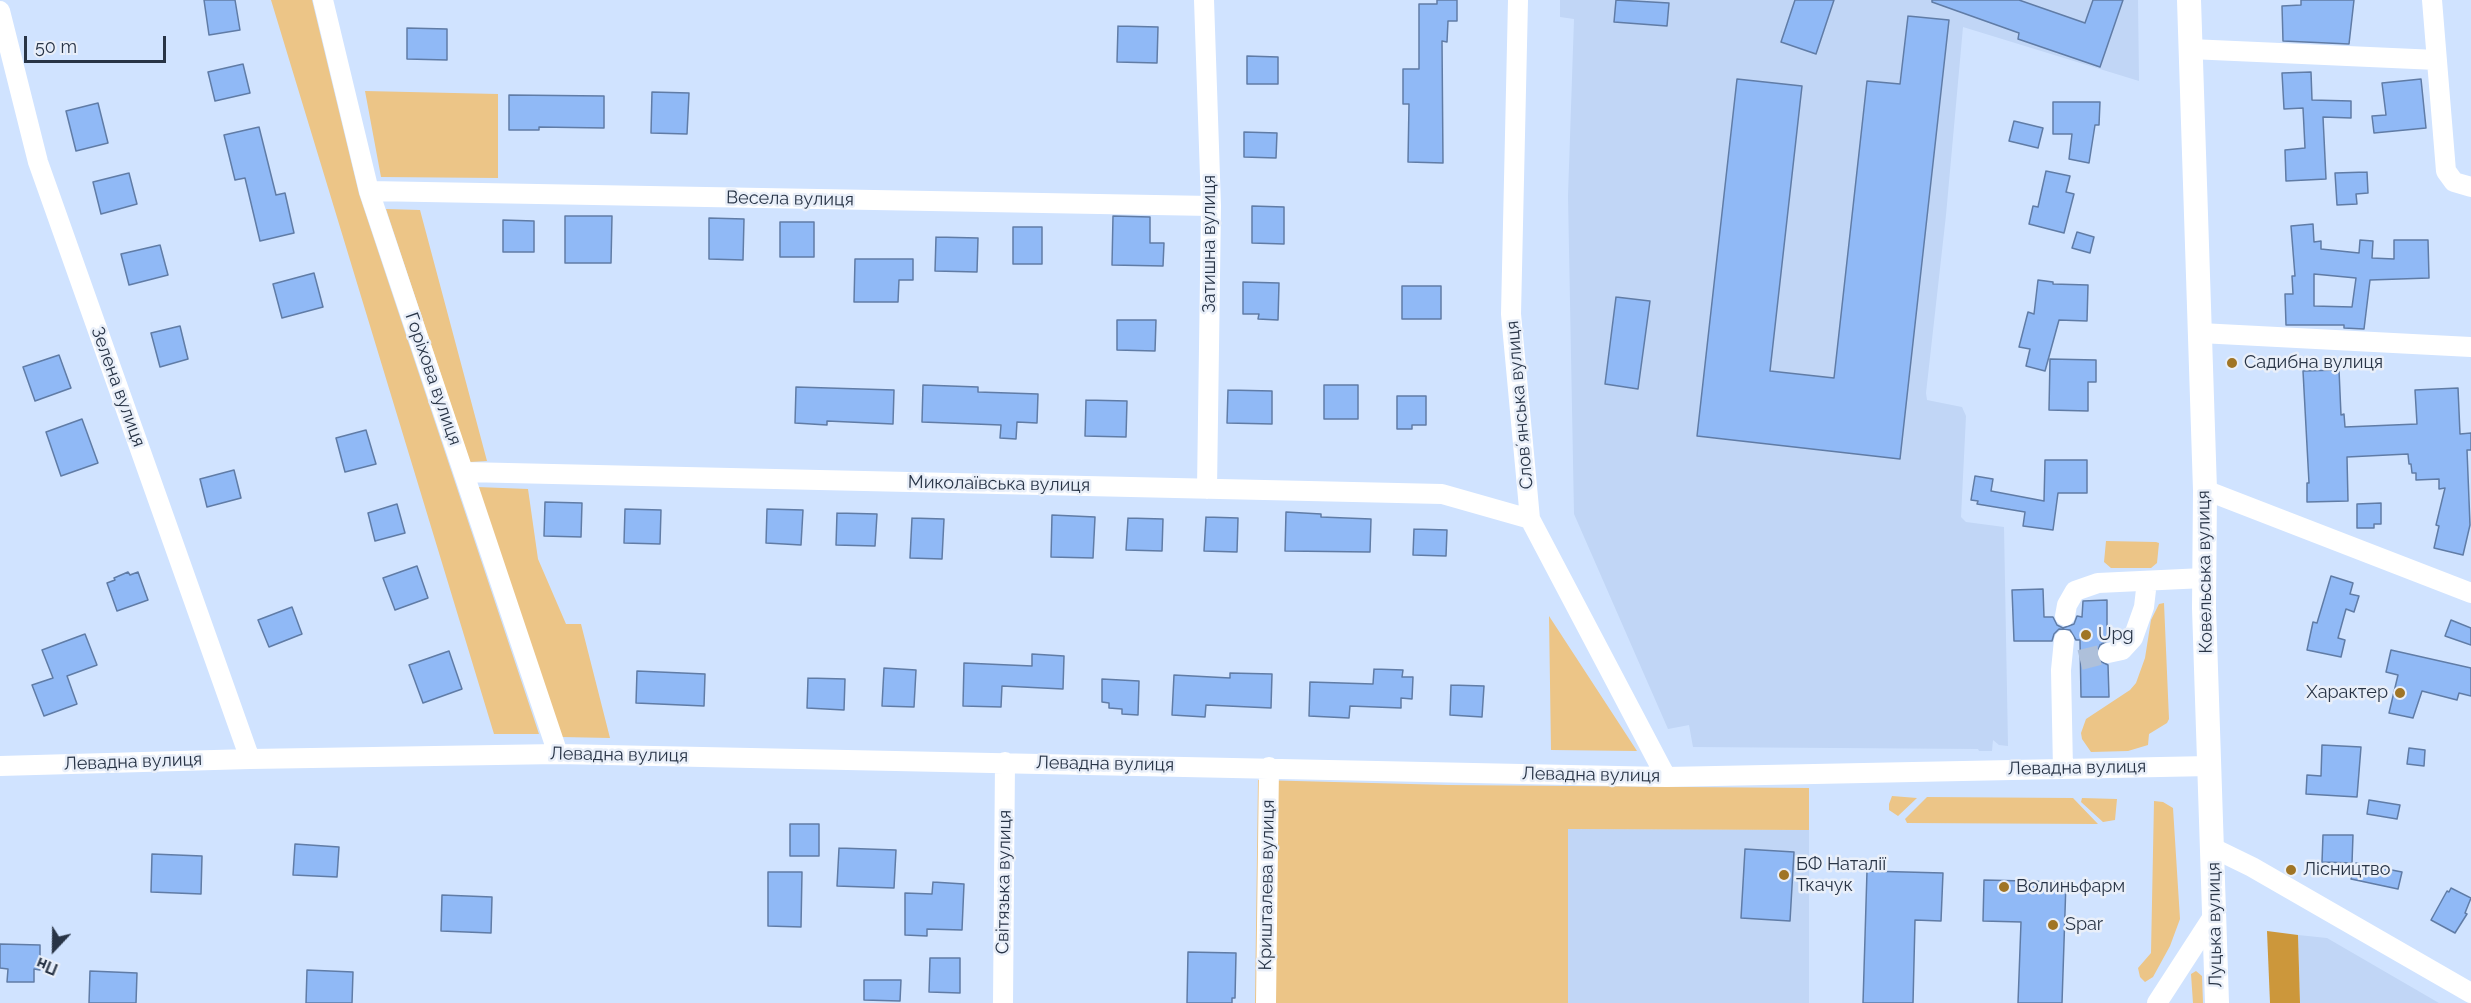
<!DOCTYPE html>
<html>
<head>
<meta charset="utf-8">
<style>
	body { margin:0 }
	#map { position:relative; width:2471px; height:1003px; overflow:hidden; background:#d0e3ff; font-family:Raleway,sans-serif }
	canvas { display:block }
	.north { position:absolute; left:24px; top:919px; width:60px; height:60px; -webkit-text-stroke:4px #e9eff9; paint-order:stroke; rotate:202deg; font-size:16px; font-weight:700; line-height:24px; text-align:center; color:#283446 }
	.north::after { content:''; display:block; margin:auto; width:21px; height:27px; background:#283446; clip-path:polygon(50% 0,100% 100%,50% 72%,0 100%) }
	.scale { position:absolute; left:24px; top:36px; width:142px; height:27px; box-sizing:border-box; border:3px solid #283446; border-top:0; padding-left:8px; font-size:18px; line-height:21px; white-space:nowrap; color:#283446; -webkit-text-stroke:4px #e9eff9; paint-order:stroke }
</style>
</head>
<body>
<div id="map">
<canvas width="2471" height="1003"></canvas>
<div class="north">Пн</div>
<div class="scale">50 m</div>
</div>
<script>
const g = document.querySelector('canvas').getContext('2d');
g.lineJoin = 'round';
function fill(path, color) {
  g.fillStyle = color;
  g.fill(path, 'evenodd');
}
function shape(rows) {
  const path = new Path2D();
  for (const r of rows) {
    path.moveTo(r[0], r[1]);
    for (let i = 2; i < r.length; i += 2) path.lineTo(r[i], r[i + 1]);
  }
  return path;
}
function strokePath(path, color, width, dash) {
  g.strokeStyle = color;
  g.lineWidth = width;
  g.lineCap = dash ? 'butt' : 'round';
  g.setLineDash(dash || []);
  g.stroke(path);
}
function write(font, color, halo, rows, align = 'center') {
  g.font = font + ' Raleway,sans-serif';
  g.lineWidth = 5;
  g.setLineDash([]);
  g.textBaseline = 'middle';
  g.strokeStyle = halo;
  g.fillStyle = color;
  for (const [text, x, y, turn = 0] of rows) {
    g.save();
    g.translate(x, y);
    g.rotate((+turn || 0) * Math.PI / 180);
    g.textAlign = isNaN(turn) ? turn : align;
    if (halo) g.strokeText(text, 0, 0);
    g.fillText(text, 0, 0);
    g.restore();
  }
}
fill(shape([
	[1560,0,2138,0,2139,81,1963,27,1946,215,1926,393,1927,400,1962,407,1966,416,1961,517,1966,522,2004,527,2008,746,1999,745,1993,740,1992,751,1979,751,1978,749,1693,747,1689,725,1668,729,1574,514,1568,196,1574,19,1560,17],
	[1568,829,1809,830,1809,1003,1568,1003],
	[2298,935,2327,938,2439,1003,2300,1003]
]), '#c1d6f6');
fill(shape([
	[271,0,312,0,359,194,539,734,494,734],
	[365,91,498,94,498,178,381,177],
	[386,209,420,210,487,461,470,462],
	[477,487,528,489,538,559,566,624,581,624,610,738,562,737],
	[2106,541,2156,542,2159,543,2157,563,2151,568,2111,568,2104,562],
	[2164,603,2169,719,2167,723,2149,734,2148,745,2128,751,2091,752,2082,739,2081,733,2086,719,2130,690,2136,683,2145,658,2151,620,2159,604],
	[1549,616,1637,751,1551,750],
	[1258,780,1448,785,1809,788,1809,830,1568,829,1568,1003,1255,1003],
	[1892,796,1917,798,1898,816,1889,810,1889,804],
	[1927,797,2073,798,2098,824,1907,823,1905,819],
	[2082,798,2117,799,2115,820,2103,822,2081,802],
	[2154,801,2163,802,2173,808,2180,919,2170,946,2153,977,2145,982,2140,977,2138,968,2151,953],
	[2196,971,2202,976,2203,1003,2193,1003,2191,974]
]), '#ecc587');
fill(shape([
	[2267,931,2298,935,2300,1003,2270,1003]
]), '#cc973b');
const building = shape([
	[204,0,235,0,240,30,209,35,204,0],
	[1437,0,1457,0,1457,21,1448,21,1447,42,1442,41,1443,163,1408,162,1409,104,1403,104,1403,69,1419,69,1419,4,1437,4,1437,0],
	[1616,0,1669,3,1667,26,1614,22,1616,0],
	[1795,0,1834,0,1816,54,1781,42,1795,0],
	[1932,0,2019,0,2085,23,2093,0,2123,0,2100,67,2018,39,2019,33,1932,2,1932,0],
	[2301,0,2354,0,2349,44,2283,41,2282,6,2301,5,2301,0],
	[1908,16,1949,20,1900,459,1697,436,1737,79,1802,86,1770,371,1834,378,1867,81,1900,84,1908,16],
	[1118,26,1158,27,1157,63,1117,62,1118,26],
	[407,28,447,29,447,60,407,59,407,28],
	[1247,56,1278,57,1278,84,1247,84,1247,56],
	[243,64,250,93,215,101,208,72,243,64],
	[2311,72,2312,100,2351,101,2351,118,2323,117,2326,179,2286,181,2285,150,2305,148,2303,108,2284,109,2282,73,2311,72],
	[2421,79,2426,128,2374,133,2372,116,2386,115,2382,83,2421,79],
	[652,92,689,93,687,134,651,133,652,92],
	[509,95,604,96,604,128,539,127,539,130,509,130,509,95],
	[2053,102,2100,102,2099,125,2095,125,2089,163,2069,159,2072,134,2053,134,2053,102],
	[98,103,108,143,76,151,66,111,98,103],
	[2014,121,2043,128,2038,148,2009,141,2014,121],
	[259,127,276,195,285,193,294,233,260,241,245,178,235,180,224,135,259,127],
	[1244,132,1277,133,1276,158,1244,157,1244,132],
	[2046,171,2070,176,2066,192,2074,194,2064,233,2029,224,2033,206,2038,207,2046,171],
	[2367,172,2368,193,2356,194,2357,204,2337,205,2335,173,2367,172],
	[129,173,137,204,101,214,93,182,129,173],
	[1252,206,1284,207,1284,244,1252,243,1252,206],
	[565,216,612,216,611,263,565,263,565,216],
	[1113,216,1150,217,1150,243,1164,243,1163,266,1112,265,1113,216],
	[709,218,744,219,743,260,709,259,709,218],
	[503,220,534,221,534,252,503,252,503,220],
	[780,222,814,222,814,257,780,257,780,222],
	[2313,224,2314,242,2321,241,2321,249,2359,253,2360,240,2373,241,2372,258,2394,259,2394,240,2428,240,2429,278,2370,280,2364,329,2344,328,2344,325,2286,325,2285,294,2293,294,2292,276,2295,276,2291,226,2313,224],
	[2314,274,2356,278,2352,307,2314,306,2314,274],
	[1013,227,1042,227,1042,264,1013,264,1013,227],
	[2077,232,2094,237,2090,253,2072,248,2077,232],
	[936,237,978,238,977,272,935,271,936,237],
	[160,245,168,275,129,285,121,254,160,245],
	[855,259,913,259,913,280,899,280,898,302,854,302,855,259],
	[314,273,323,307,282,318,273,284,314,273],
	[2038,280,2053,282,2053,284,2088,285,2087,321,2059,320,2045,371,2026,366,2030,349,2019,347,2028,312,2034,314,2038,280],
	[1243,282,1279,283,1278,320,1258,319,1259,314,1243,314,1243,282],
	[1402,286,1441,286,1441,319,1402,319,1402,286],
	[1616,297,1650,301,1638,389,1605,384,1616,297],
	[1117,320,1156,320,1155,351,1117,350,1117,320],
	[180,326,188,359,160,367,151,333,180,326],
	[59,355,71,388,35,401,23,367,59,355],
	[2050,359,2096,360,2096,382,2088,382,2088,411,2049,410,2050,359],
	[2339,370,2341,415,2344,414,2345,427,2417,424,2415,390,2458,388,2460,434,2471,433,2471,450,2467,450,2470,525,2463,555,2434,548,2439,526,2436,525,2445,488,2439,489,2439,479,2416,480,2416,473,2412,473,2411,464,2409,464,2408,454,2347,457,2348,501,2307,502,2307,483,2309,483,2303,371,2339,370],
	[923,385,978,387,978,392,1038,394,1037,423,1017,422,1016,439,1000,438,1001,425,922,422,923,385],
	[1324,385,1358,385,1358,419,1324,419,1324,385],
	[796,387,894,390,893,424,827,421,827,425,795,423,796,387],
	[1228,390,1272,391,1272,424,1227,423,1228,390],
	[1397,396,1426,396,1426,425,1412,425,1412,429,1397,429,1397,396],
	[1086,400,1127,401,1126,437,1085,436,1086,400],
	[82,419,98,463,61,476,46,432,82,419],
	[366,430,376,464,345,472,336,438,366,430],
	[2045,460,2087,460,2087,493,2058,493,2053,530,2023,526,2025,512,1977,504,1978,501,1971,500,1975,476,1993,479,1991,491,2044,501,2045,460],
	[234,470,241,498,207,507,200,479,234,470],
	[545,502,582,503,581,537,544,536,545,502],
	[2381,503,2381,524,2374,524,2374,528,2357,528,2357,504,2381,503],
	[397,504,405,533,375,541,368,513,397,504],
	[625,509,661,510,660,544,624,543,625,509],
	[767,509,803,510,801,545,766,543,767,509],
	[1286,512,1321,514,1321,517,1371,519,1370,552,1285,551,1286,512],
	[837,513,877,514,875,546,836,545,837,513],
	[1052,515,1095,517,1093,558,1051,557,1052,515],
	[1206,517,1238,518,1237,552,1204,551,1206,517],
	[912,518,944,519,942,559,910,558,912,518],
	[1128,518,1163,519,1162,551,1126,550,1128,518],
	[1414,529,1447,530,1446,556,1413,555,1414,529],
	[417,566,428,598,395,610,383,578,417,566],
	[128,572,130,575,138,572,148,600,117,611,107,583,115,580,114,578,128,572],
	[2331,576,2353,583,2350,594,2359,596,2354,612,2346,609,2338,638,2345,640,2341,657,2307,650,2313,622,2317,623,2331,576],
	[2043,589,2044,617,2053,617,2057,625,2063,628,2074,624,2077,616,2082,617,2083,601,2107,600,2107,641,2100,645,2096,655,2100,661,2108,665,2109,697,2081,697,2080,640,2076,640,2070,630,2059,629,2054,634,2052,641,2014,641,2012,590,2043,589],
	[292,607,302,634,269,647,258,620,292,607],
	[2451,620,2471,628,2471,645,2445,636,2451,620],
	[85,634,97,665,67,676,77,704,44,716,32,685,53,678,42,650,85,634],
	[2391,650,2471,668,2471,696,2459,693,2457,700,2422,691,2413,718,2389,713,2398,675,2386,672,2391,650],
	[449,651,462,689,423,703,409,665,449,651],
	[1032,654,1064,656,1063,689,1002,686,1001,707,963,706,964,663,1032,666,1032,654],
	[884,668,916,670,914,707,882,706,884,668],
	[1374,669,1403,670,1402,677,1413,677,1412,699,1401,698,1401,708,1350,706,1349,718,1309,716,1310,682,1373,684,1374,669],
	[637,671,705,674,704,706,636,703,637,671],
	[1230,673,1272,674,1271,708,1206,705,1205,717,1172,715,1174,675,1230,678,1230,673],
	[808,678,845,679,844,710,807,708,808,678],
	[1102,679,1139,681,1138,715,1122,714,1122,709,1109,708,1109,703,1102,702,1102,679],
	[1451,685,1484,686,1482,717,1450,715,1451,685],
	[2322,745,2361,747,2357,797,2306,794,2307,775,2321,776,2322,745],
	[2409,748,2425,750,2424,766,2407,764,2409,748],
	[2369,800,2400,805,2397,819,2367,814,2369,800],
	[790,824,819,824,819,856,790,856,790,824],
	[2323,835,2353,835,2352,863,2322,862,2323,835],
	[295,844,339,847,337,877,293,875,295,844],
	[839,848,896,850,894,888,837,886,839,848],
	[1745,849,1794,852,1790,921,1741,918,1745,849],
	[152,854,202,856,201,894,151,892,152,854],
	[2356,863,2402,872,2398,889,2351,879,2356,863],
	[1867,871,1943,873,1941,921,1915,920,1913,1003,1863,1003,1867,871],
	[768,872,802,872,801,927,768,926,768,872],
	[1984,880,2066,882,2062,1003,2018,1003,2021,922,1983,921,1984,880],
	[933,882,964,884,962,930,927,929,927,936,905,935,905,893,932,894,933,882],
	[2451,888,2471,898,2465,913,2467,914,2455,933,2431,920,2447,891,2449,892,2451,888],
	[442,895,492,897,491,933,441,931,442,895],
	[0,944,40,945,40,970,34,969,34,982,7,982,8,969,0,968,0,944],
	[1188,952,1236,953,1235,998,1232,998,1232,1003,1187,1003,1188,952],
	[930,958,960,958,960,993,929,992,930,958],
	[307,970,353,972,352,1003,306,1003,307,970],
	[90,971,137,973,136,1003,89,1003,90,971],
	[864,980,901,980,900,1001,864,1000,864,980]
]);
fill(building, '#90b9f6');
strokePath(building, '#607ca6', 1.5);
strokePath(shape([
	[2080,660,2108,653]
]), '#aec0da', 20, [20, 10]);
strokePath(shape([
	[323,0,369,191,558,754],
	[1204,0,1211,206,1207,489],
	[1518,0,1511,314,1530,519,1666,777],
	[2432,0,2446,171,2454,182,2471,187],
	[0,11,38,162,250,759],
	[2190,49,2437,60],
	[369,191,1211,206],
	[2200,333,2471,347],
	[464,472,1442,494,1530,519],
	[2205,490,2471,593],
	[2065,616,2067,605,2075,591,2098,583,2204,578],
	[2108,653,2122,650,2133,638,2144,607,2147,581],
	[0,766,250,759,558,754,1666,777,2210,766],
	[2063,769,2061,670,2064,640],
	[2213,848,2252,867,2471,993],
	[1003,1003,1005,762],
	[1266,1003,1269,767],
	[2157,1003,2214,915]
]), '#fff', 20);
strokePath(shape([
	[2189,0,2205,490,2204,608,2217,1003]
]), '#fff', 24);
for (const [x, y, r, color] of [
	[2232,363,6,"#a07525"],
	[2086,635,6,"#a07525"],
	[2400,693,6,"#a07525"],
	[2291,870,6,"#a07525"],
	[1784,875,6,"#a07525"],
	[2004,887,6,"#a07525"],
	[2053,925,6,"#a07525"]
]) {
  const dot = new Path2D();
  dot.arc(x, y, r, 0, 2 * Math.PI);
  g.fillStyle = color;
  g.fill(dot);
  strokePath(dot, '#e9eff9', 2);
}
write('18px', '#283446', '#e9eff9', [
	["Весела вулиця",790,199,1],
	["Затишна вулиця",1210,244,-90],
	["Горіхова вулиця",433,379,71],
	["Зелена вулиця",118,387,70],
	["Словʼянська вулиця",1520,405,-95],
	["Миколаївська вулиця",999,484,1],
	["Ковельська вулиця",2205,572,-91],
	["Левадна вулиця",619,755,1],
	["Левадна вулиця",133,762,-2],
	["Левадна вулиця",1105,764,1],
	["Левадна вулиця",2077,768,-1],
	["Левадна вулиця",1591,775,1],
	["Світязька вулиця",1004,882,-89],
	["Кришталева вулиця",1267,885,-89],
	["Луцька вулиця",2215,925,-91]
]);
write('18px', '#283446', '#e9eff9', [
	["Садибна вулиця",2244,363],
	["Upg",2098,635],
	["Характер",2388,693,"right"],
	["БФ Наталії",1796,865],
	["Ткачук",1796,886],
	["Лісництво",2303,870],
	["Волиньфарм",2016,887],
	["Spar",2065,925]
], 'left');
</script>
</body>
</html>
